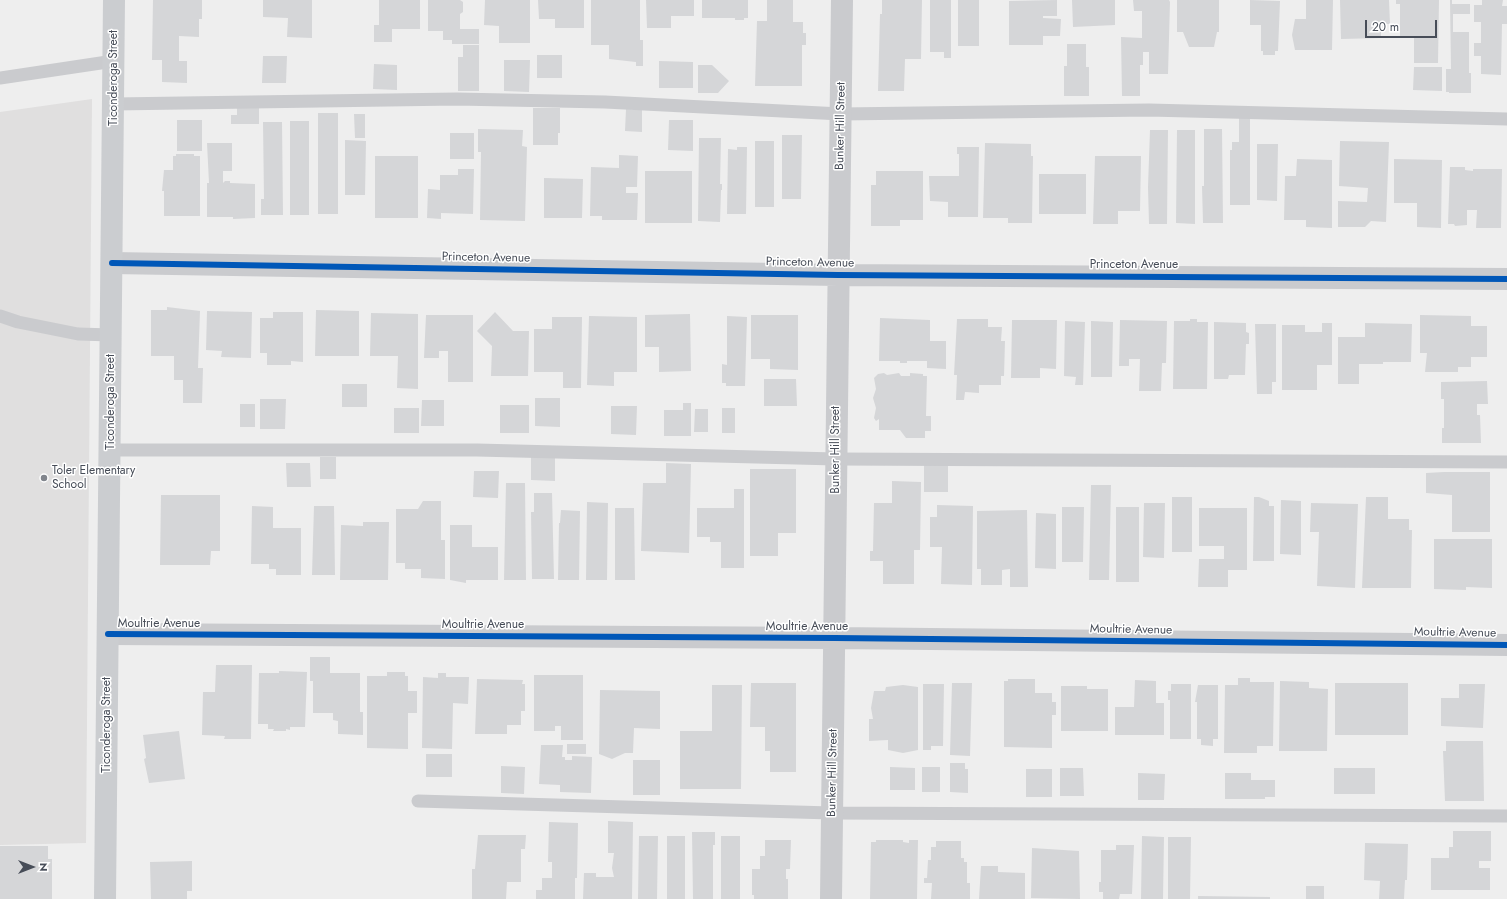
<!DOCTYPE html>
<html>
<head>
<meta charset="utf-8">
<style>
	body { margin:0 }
	#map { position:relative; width:1507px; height:899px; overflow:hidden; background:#eee; font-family:Jost,sans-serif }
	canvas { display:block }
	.north { position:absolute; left:12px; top:847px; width:40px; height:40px; -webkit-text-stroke:3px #fff; paint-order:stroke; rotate:90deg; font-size:11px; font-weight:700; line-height:16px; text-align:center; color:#474d58 }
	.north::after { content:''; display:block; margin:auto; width:14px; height:18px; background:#474d58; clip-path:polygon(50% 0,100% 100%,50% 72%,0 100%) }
	.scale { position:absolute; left:1365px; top:20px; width:72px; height:18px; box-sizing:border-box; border:2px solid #474d58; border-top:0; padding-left:5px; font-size:12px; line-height:14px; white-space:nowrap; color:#474d58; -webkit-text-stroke:3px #fff; paint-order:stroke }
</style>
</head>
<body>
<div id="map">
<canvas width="1507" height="899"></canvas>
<div class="north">N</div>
<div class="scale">20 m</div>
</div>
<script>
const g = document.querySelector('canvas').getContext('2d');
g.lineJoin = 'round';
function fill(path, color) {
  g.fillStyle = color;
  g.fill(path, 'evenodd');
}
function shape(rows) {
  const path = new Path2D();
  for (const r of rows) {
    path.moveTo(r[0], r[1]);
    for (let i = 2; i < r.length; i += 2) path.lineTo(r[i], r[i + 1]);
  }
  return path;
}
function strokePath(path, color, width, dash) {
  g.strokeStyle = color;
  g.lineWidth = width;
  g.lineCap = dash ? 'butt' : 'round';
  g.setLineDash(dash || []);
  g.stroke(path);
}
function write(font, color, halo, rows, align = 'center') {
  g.font = font + ' Jost,sans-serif';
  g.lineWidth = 3;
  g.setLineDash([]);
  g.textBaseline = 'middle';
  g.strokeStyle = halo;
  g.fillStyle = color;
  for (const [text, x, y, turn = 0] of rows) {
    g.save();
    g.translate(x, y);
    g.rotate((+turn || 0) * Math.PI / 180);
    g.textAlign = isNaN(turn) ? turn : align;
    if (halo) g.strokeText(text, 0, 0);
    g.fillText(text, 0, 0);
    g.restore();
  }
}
fill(shape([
	[92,99,86,843,0,845,0,112]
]), '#e0dfdf');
fill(shape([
	[153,0,202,0,202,19,199,19,199,37,179,36,179,61,187,61,187,83,162,82,162,60,152,60],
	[263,0,312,0,312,38,287,37,288,18,263,17],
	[379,0,420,0,420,29,392,29,392,42,374,42,374,25,379,25],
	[428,0,460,0,463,2,463,12,460,14,460,29,479,29,479,44,452,44,452,40,443,40,443,31,428,31],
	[485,0,530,0,530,43,499,43,499,26,484,25],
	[538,0,584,0,584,28,555,28,555,19,539,19],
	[591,0,640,0,640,40,643,40,643,66,636,66,636,62,609,59,609,45,591,45],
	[646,0,694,0,694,16,671,16,671,28,647,28],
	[702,0,748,0,748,18,744,18,744,20,735,20,735,18,702,18],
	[767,0,793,0,793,22,803,22,803,33,806,33,806,45,802,45,802,86,755,86,757,21,767,21],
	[882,0,922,0,921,59,905,59,904,91,878,91,880,14,882,14],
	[930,0,951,0,951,58,944,58,944,52,930,52],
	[958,0,979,0,979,46,958,46],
	[1057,0,1057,16,1043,16,1043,18,1061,19,1060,36,1043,36,1043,45,1009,45,1009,1],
	[1072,0,1115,0,1115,25,1073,27],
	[1133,0,1169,0,1170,2,1168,74,1149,74,1149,52,1143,52,1143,65,1140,65,1140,96,1122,96,1121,37,1142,38,1142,11,1134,11],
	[1177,0,1219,0,1219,32,1217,32,1214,47,1189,47,1183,32,1177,32],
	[1250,0,1280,1,1278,51,1275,51,1275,55,1263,55,1263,51,1261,51,1261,25,1250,25],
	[1306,0,1333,0,1332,50,1295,50,1292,35,1295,19,1306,19],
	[1340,0,1389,0,1390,24,1381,24,1381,38,1341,39],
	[1396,0,1439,0,1438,63,1414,63,1414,37,1400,37,1400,4,1396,4],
	[1450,0,1452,0,1452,4,1470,4,1470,14,1453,14,1453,32,1469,32,1469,73,1471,73,1471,93,1449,93,1449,92,1446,92,1446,69,1451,69],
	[1482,0,1503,0,1502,6,1507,6,1507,24,1502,24,1501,75,1481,74,1481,56,1474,56,1474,43,1481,43,1481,22,1474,22,1474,5,1482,5],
	[1067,44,1086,44,1086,67,1089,67,1089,96,1064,96,1064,66,1067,66],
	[463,45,479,45,479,91,458,91,458,57,463,57],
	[537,55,562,55,562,78,537,78],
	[263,56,287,56,286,83,262,83],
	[504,60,530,60,529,92,504,91],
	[659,61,693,62,693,88,659,88],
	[374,64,397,65,397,90,373,89],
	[698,65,712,65,729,81,718,93,698,93],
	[1414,67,1442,67,1442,91,1413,90],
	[237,105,259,106,259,124,231,124,231,115,237,115],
	[533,108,560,108,560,133,558,133,558,145,533,145],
	[626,109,642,110,642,132,625,131],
	[318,113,338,113,338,214,318,214],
	[354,114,365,114,365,138,355,138],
	[1239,118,1250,118,1250,205,1230,205,1230,150,1232,150,1232,142,1239,142],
	[177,120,202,120,202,151,177,151],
	[669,120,693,120,693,151,668,150],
	[290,121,309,121,309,215,290,215],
	[263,122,282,122,283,215,261,215,261,199,264,199],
	[478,129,523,130,522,146,527,147,525,221,480,220,481,152,478,152],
	[1204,129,1222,129,1223,223,1203,223,1202,186,1204,186],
	[1150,130,1168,130,1167,224,1149,224,1148,187],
	[1177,130,1195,130,1195,224,1176,223],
	[450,133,474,133,474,159,450,159],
	[782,135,802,135,801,199,782,199],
	[699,138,721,138,720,184,722,184,722,190,721,190,720,222,698,221],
	[345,140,366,141,365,195,345,195],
	[755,141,774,141,774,207,755,207],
	[1340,141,1389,142,1386,222,1371,221,1365,227,1338,227,1338,201,1367,202,1368,188,1339,186],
	[207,143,232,143,232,171,223,171,223,183,225,181,230,181,230,183,255,184,255,218,233,219,233,217,207,217,207,183,209,183],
	[985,143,1031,144,1031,156,1033,156,1032,223,1008,223,1008,218,983,218],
	[1257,144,1278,144,1277,201,1257,200],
	[737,147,747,147,746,214,727,214,728,149,737,150],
	[957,147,979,147,978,217,948,217,948,202,930,201,929,176,959,176,959,154,957,154],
	[176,154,194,154,194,156,200,156,200,216,164,216,164,191,162,191,164,170,173,170,173,156,176,156],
	[619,155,638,156,637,187,626,187,626,193,638,193,637,220,602,220,602,216,590,216,591,167,619,168],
	[375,156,418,156,418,218,375,218],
	[1095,156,1141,156,1140,211,1118,211,1118,224,1093,224],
	[1297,159,1332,160,1332,228,1306,227,1306,220,1284,220,1285,176,1296,176],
	[1394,159,1442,160,1441,228,1417,227,1417,203,1394,203],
	[1450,167,1465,167,1465,170,1473,171,1473,169,1502,169,1501,228,1476,228,1477,210,1467,210,1467,225,1455,226,1454,224,1448,224],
	[458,169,474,169,473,214,441,213,441,219,427,218,428,189,440,190,440,175,458,175],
	[645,171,692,171,692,223,645,223],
	[876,171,923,171,923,220,900,220,900,226,871,226,871,185,876,185],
	[1039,174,1086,174,1086,214,1039,214],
	[544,178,583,179,582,218,544,218],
	[167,307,200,311,198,368,203,368,202,403,183,403,183,380,174,380,174,356,151,356,151,310,167,310],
	[316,310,359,311,359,356,315,356],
	[207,311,252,312,251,358,221,357,222,351,206,350],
	[273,312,303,312,303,362,291,361,291,365,267,365,267,353,260,353,260,318,273,318],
	[495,312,513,331,529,331,528,376,491,376,492,346,477,331],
	[371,313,418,314,418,389,397,388,398,356,370,356],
	[690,314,691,371,659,372,659,347,645,347,645,315],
	[426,315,473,315,473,382,448,382,448,351,439,351,439,358,424,358],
	[751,315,798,315,798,370,770,369,770,359,751,359],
	[1420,315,1471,316,1471,326,1487,326,1487,357,1471,357,1471,367,1458,367,1458,372,1425,372,1427,353,1420,353],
	[589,316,637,317,637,372,614,372,614,386,587,385],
	[727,316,747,317,745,386,726,386,726,383,722,383,722,364,727,365],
	[552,317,582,317,581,388,563,388,563,372,534,372,534,329,552,329],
	[880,318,930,320,930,341,946,341,946,369,927,368,927,361,907,361,907,363,900,363,900,361,879,361],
	[957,319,988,319,988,327,1002,327,1001,341,1005,341,1004,376,1001,376,1001,385,979,385,979,393,965,392,964,400,956,400,957,375,954,375],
	[1190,319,1197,319,1197,322,1208,322,1207,389,1173,389,1174,321,1190,321],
	[1012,320,1057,320,1056,369,1040,368,1040,378,1011,378],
	[1120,320,1167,321,1166,363,1162,363,1161,391,1139,391,1140,359,1129,359,1129,366,1119,366],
	[1065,321,1085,322,1083,385,1075,385,1076,377,1064,376],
	[1091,321,1113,322,1112,377,1091,377],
	[1214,322,1246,323,1246,332,1249,333,1249,344,1246,344,1245,375,1229,375,1228,379,1214,379],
	[1322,323,1332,323,1332,365,1317,365,1317,390,1282,390,1282,325,1305,325,1305,332,1322,332],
	[1365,323,1412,324,1411,362,1383,362,1383,364,1359,364,1359,384,1338,384,1338,337,1365,337],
	[1255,324,1276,324,1276,382,1272,382,1272,394,1257,394],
	[884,373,887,375,899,373,901,376,910,376,910,373,923,374,923,376,927,376,926,416,931,416,931,431,925,431,925,438,906,438,900,430,879,430,879,419,876,421,874,418,876,408,873,398,876,389,874,378,878,374],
	[764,379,796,379,797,406,764,406],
	[1487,381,1488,404,1477,404,1477,415,1480,415,1481,443,1442,443,1442,428,1444,428,1444,399,1441,399,1441,382],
	[342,384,367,384,367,407,342,407],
	[535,398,560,398,560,427,535,426],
	[260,399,286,399,285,429,260,429],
	[422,400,444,400,444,426,421,426],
	[683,403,691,403,691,436,664,436,664,410,683,410],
	[240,404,255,404,255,427,240,427],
	[500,405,529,405,529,433,500,433],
	[611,406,637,406,636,435,611,434],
	[394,408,419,408,419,433,394,433],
	[722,408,735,408,735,433,722,433],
	[695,409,708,409,708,432,694,432],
	[531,456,555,457,555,481,531,480],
	[320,457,336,457,336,479,320,479],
	[286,463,310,463,311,487,287,487],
	[666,463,691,464,689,553,641,551,643,483,666,483],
	[924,465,948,465,948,492,924,492],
	[750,469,796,469,796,533,778,533,778,556,750,556],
	[474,471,499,471,498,498,473,497],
	[1444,472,1490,472,1490,532,1452,532,1452,495,1426,493,1426,473],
	[892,481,921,482,920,550,914,550,914,584,883,584,883,561,870,561,870,551,873,551,874,503,892,503],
	[506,483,525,483,526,580,504,580],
	[1091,485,1111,485,1109,580,1089,580],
	[734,489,744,489,744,568,721,568,721,542,710,542,710,537,697,537,697,508,734,508],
	[534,493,552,493,554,579,532,579,531,512,534,512],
	[161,495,220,495,220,551,211,551,210,565,160,565],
	[1172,497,1192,497,1192,552,1172,552],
	[1254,497,1259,497,1269,501,1269,506,1274,506,1274,561,1253,561],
	[1366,497,1388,497,1388,519,1409,519,1409,530,1412,530,1411,588,1362,588],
	[1281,500,1301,501,1301,555,1280,554],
	[423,501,441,501,441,540,445,540,445,579,421,578,421,569,405,569,405,563,396,563,396,509,418,509],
	[587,502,608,503,607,580,586,580],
	[1144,503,1165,503,1164,558,1143,557],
	[1311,503,1358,504,1355,588,1317,586,1319,532,1310,532],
	[937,505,973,506,972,585,941,584,942,547,930,547,930,517,937,517],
	[252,506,273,507,273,528,301,528,301,575,276,575,276,569,269,569,269,564,251,564],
	[314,506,334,506,335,575,312,575],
	[1062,507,1084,507,1083,562,1062,562],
	[1116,507,1139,507,1139,582,1116,582],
	[615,508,634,508,635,580,615,580],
	[1199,508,1247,508,1247,570,1228,570,1228,587,1198,587,1199,559,1224,559,1224,546,1199,546],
	[561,510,580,511,579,580,558,580,559,523,560,523],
	[1027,510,1028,587,1010,587,1010,569,1002,570,1002,585,981,585,981,569,977,569,977,511],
	[1036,513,1056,514,1056,569,1035,568],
	[363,522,389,522,388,580,340,580,341,525,363,526],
	[450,525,472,525,472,547,498,547,498,580,466,580,466,583,450,580],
	[1434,539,1492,539,1492,588,1466,587,1466,590,1434,589],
	[310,657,330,657,330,673,360,673,360,712,363,712,363,735,338,734,338,721,333,720,333,713,313,713,313,681,310,681],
	[216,665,252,665,251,739,224,739,225,736,202,735,203,692,215,692],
	[279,671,307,672,305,727,290,727,290,730,286,729,286,731,273,731,274,729,268,729,268,724,258,724,259,673,279,673],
	[387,672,405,672,405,676,408,676,408,691,417,691,417,713,408,713,408,749,367,748,367,676,387,676],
	[438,673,446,673,446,677,469,677,468,704,453,703,452,749,422,748,423,677,438,678],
	[534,675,583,675,583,740,561,740,561,726,555,726,555,731,534,731],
	[1238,678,1250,678,1250,682,1274,682,1273,746,1257,746,1257,753,1224,753,1225,685,1238,685],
	[477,679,523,680,522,684,525,684,525,711,521,711,521,725,507,725,507,734,475,734],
	[1008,679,1035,679,1035,693,1052,693,1052,702,1056,702,1056,715,1052,715,1052,748,1004,747,1004,681,1008,681],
	[1135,680,1156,681,1156,703,1164,703,1164,735,1115,735,1115,707,1134,707],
	[1280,681,1309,682,1309,688,1328,689,1327,751,1279,751],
	[751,683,796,683,796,772,770,772,770,751,765,751,765,727,750,727],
	[952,683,972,683,970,756,950,755],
	[1335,683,1408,683,1408,735,1335,735],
	[923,684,944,684,943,746,931,746,931,750,923,750],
	[1171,684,1191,684,1191,739,1170,739,1170,700,1168,700,1168,691,1171,691],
	[1459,684,1485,684,1483,728,1441,726,1441,698,1459,698],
	[712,685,742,685,741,789,680,789,680,731,712,731],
	[903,685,918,687,918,750,903,753,888,750,888,740,869,741,869,719,873,719,871,708,874,691,885,691,886,687],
	[1198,685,1218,685,1218,739,1213,739,1213,746,1201,745,1201,739,1197,739,1197,702,1195,702],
	[1061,686,1087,686,1087,689,1108,689,1108,731,1061,731],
	[600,690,660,691,660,729,634,728,633,753,625,753,612,759,599,754],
	[179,731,185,779,149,783,144,759,146,758,143,735],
	[1446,741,1483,741,1484,801,1445,801,1443,751,1446,751],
	[567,744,586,744,586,754,567,754],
	[541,745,563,745,562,757,565,757,565,760,572,760,572,756,592,757,591,793,560,792,560,785,539,784],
	[426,754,452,754,452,777,426,777],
	[633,760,660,760,660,795,633,795],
	[950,763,965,763,965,769,968,769,968,793,950,792],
	[501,766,525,767,524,794,501,793],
	[890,767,915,768,915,790,890,790],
	[922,767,940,767,940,792,922,792],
	[1060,768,1083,768,1084,796,1060,796],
	[1334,768,1375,768,1375,794,1334,794],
	[1026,769,1052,769,1052,797,1026,797],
	[1138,773,1165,774,1164,800,1138,800],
	[1225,773,1251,773,1251,780,1275,780,1275,797,1265,797,1265,799,1225,799],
	[608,821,633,822,632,899,583,899,584,873,596,873,596,877,614,877,612,868,614,853,608,853],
	[549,822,578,823,577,878,575,878,575,899,536,899,536,890,542,890,542,878,552,878,552,862,548,862],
	[1453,831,1491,831,1491,861,1479,861,1479,868,1490,868,1490,890,1431,890,1431,858,1449,858,1449,847,1453,847],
	[692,832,715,832,715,845,713,845,713,899,693,899],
	[478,835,526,835,525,849,521,849,521,882,507,882,506,899,472,899,472,869,475,869],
	[639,836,658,836,657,899,638,899],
	[667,836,685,836,685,899,667,899],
	[721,836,740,836,740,899,721,899],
	[1142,836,1164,837,1163,899,1141,899],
	[1168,837,1191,837,1190,899,1168,899],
	[765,840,791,840,790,869,786,869,786,879,788,879,788,899,754,899,754,895,752,895,752,869,760,869,760,856,765,856],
	[876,840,903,840,903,842,909,843,909,840,918,840,917,899,870,899,871,842,876,842],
	[936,841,961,841,961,858,964,858,964,862,967,862,967,883,970,883,970,899,931,899,932,883,924,883,924,878,927,878,928,860,931,860,931,847,936,847],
	[1365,843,1408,844,1407,880,1405,880,1404,899,1379,899,1380,881,1364,880],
	[1116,845,1134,845,1132,894,1120,894,1119,899,1103,899,1103,892,1099,892,1099,882,1101,882,1101,850,1116,850],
	[0,846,48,846,48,859,52,859,52,899,0,899],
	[1032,848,1079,851,1080,899,1031,898],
	[192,861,192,891,187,891,187,899,151,899,150,862],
	[981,866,998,866,998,872,1025,873,1025,899,979,899],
	[1306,886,1324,886,1324,899,1306,899],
	[1198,896,1270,897,1270,899,1198,899]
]), '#d5d6d8');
strokePath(shape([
	[0,78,114,61],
	[114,104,457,99,605,102,841,114,1149,110,1507,119],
	[0,316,18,322,78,334,112,335],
	[111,450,477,450,836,459,1507,462],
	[418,801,831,813,1507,816]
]), '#cacbce', 13);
strokePath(shape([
	[112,263,838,275,1507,279],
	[108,634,835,638,1507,645],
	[831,899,842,0]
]), '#cacbce', 22);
strokePath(shape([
	[105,899,114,0]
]), '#cbcdd0', 22);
strokePath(shape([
	[112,263,838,275,1507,279],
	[108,634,835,638,1507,645]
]), '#0057b8', 6);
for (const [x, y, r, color] of [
	[44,478,4,"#81858c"]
]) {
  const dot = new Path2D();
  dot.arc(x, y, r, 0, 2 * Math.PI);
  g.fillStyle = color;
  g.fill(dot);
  strokePath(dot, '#fff', 1.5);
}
write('12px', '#474d58', '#fff', [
	["Ticonderoga Street",114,78,-90],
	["Bunker Hill Street",841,126,-89],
	["Princeton Avenue",486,258,1],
	["Princeton Avenue",810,263,1],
	["Princeton Avenue",1134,265],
	["Ticonderoga Street",111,402,-90],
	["Bunker Hill Street",836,450,-90],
	["Moultrie Avenue",159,624],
	["Moultrie Avenue",483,625],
	["Moultrie Avenue",807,627],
	["Moultrie Avenue",1131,630,1],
	["Moultrie Avenue",1455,633,1],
	["Ticonderoga Street",107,725,-90],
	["Bunker Hill Street",833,773,-89]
]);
write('12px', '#474d58', '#fff', [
	["Toler Elementary",52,471],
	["School",52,485]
], 'left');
</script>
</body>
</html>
